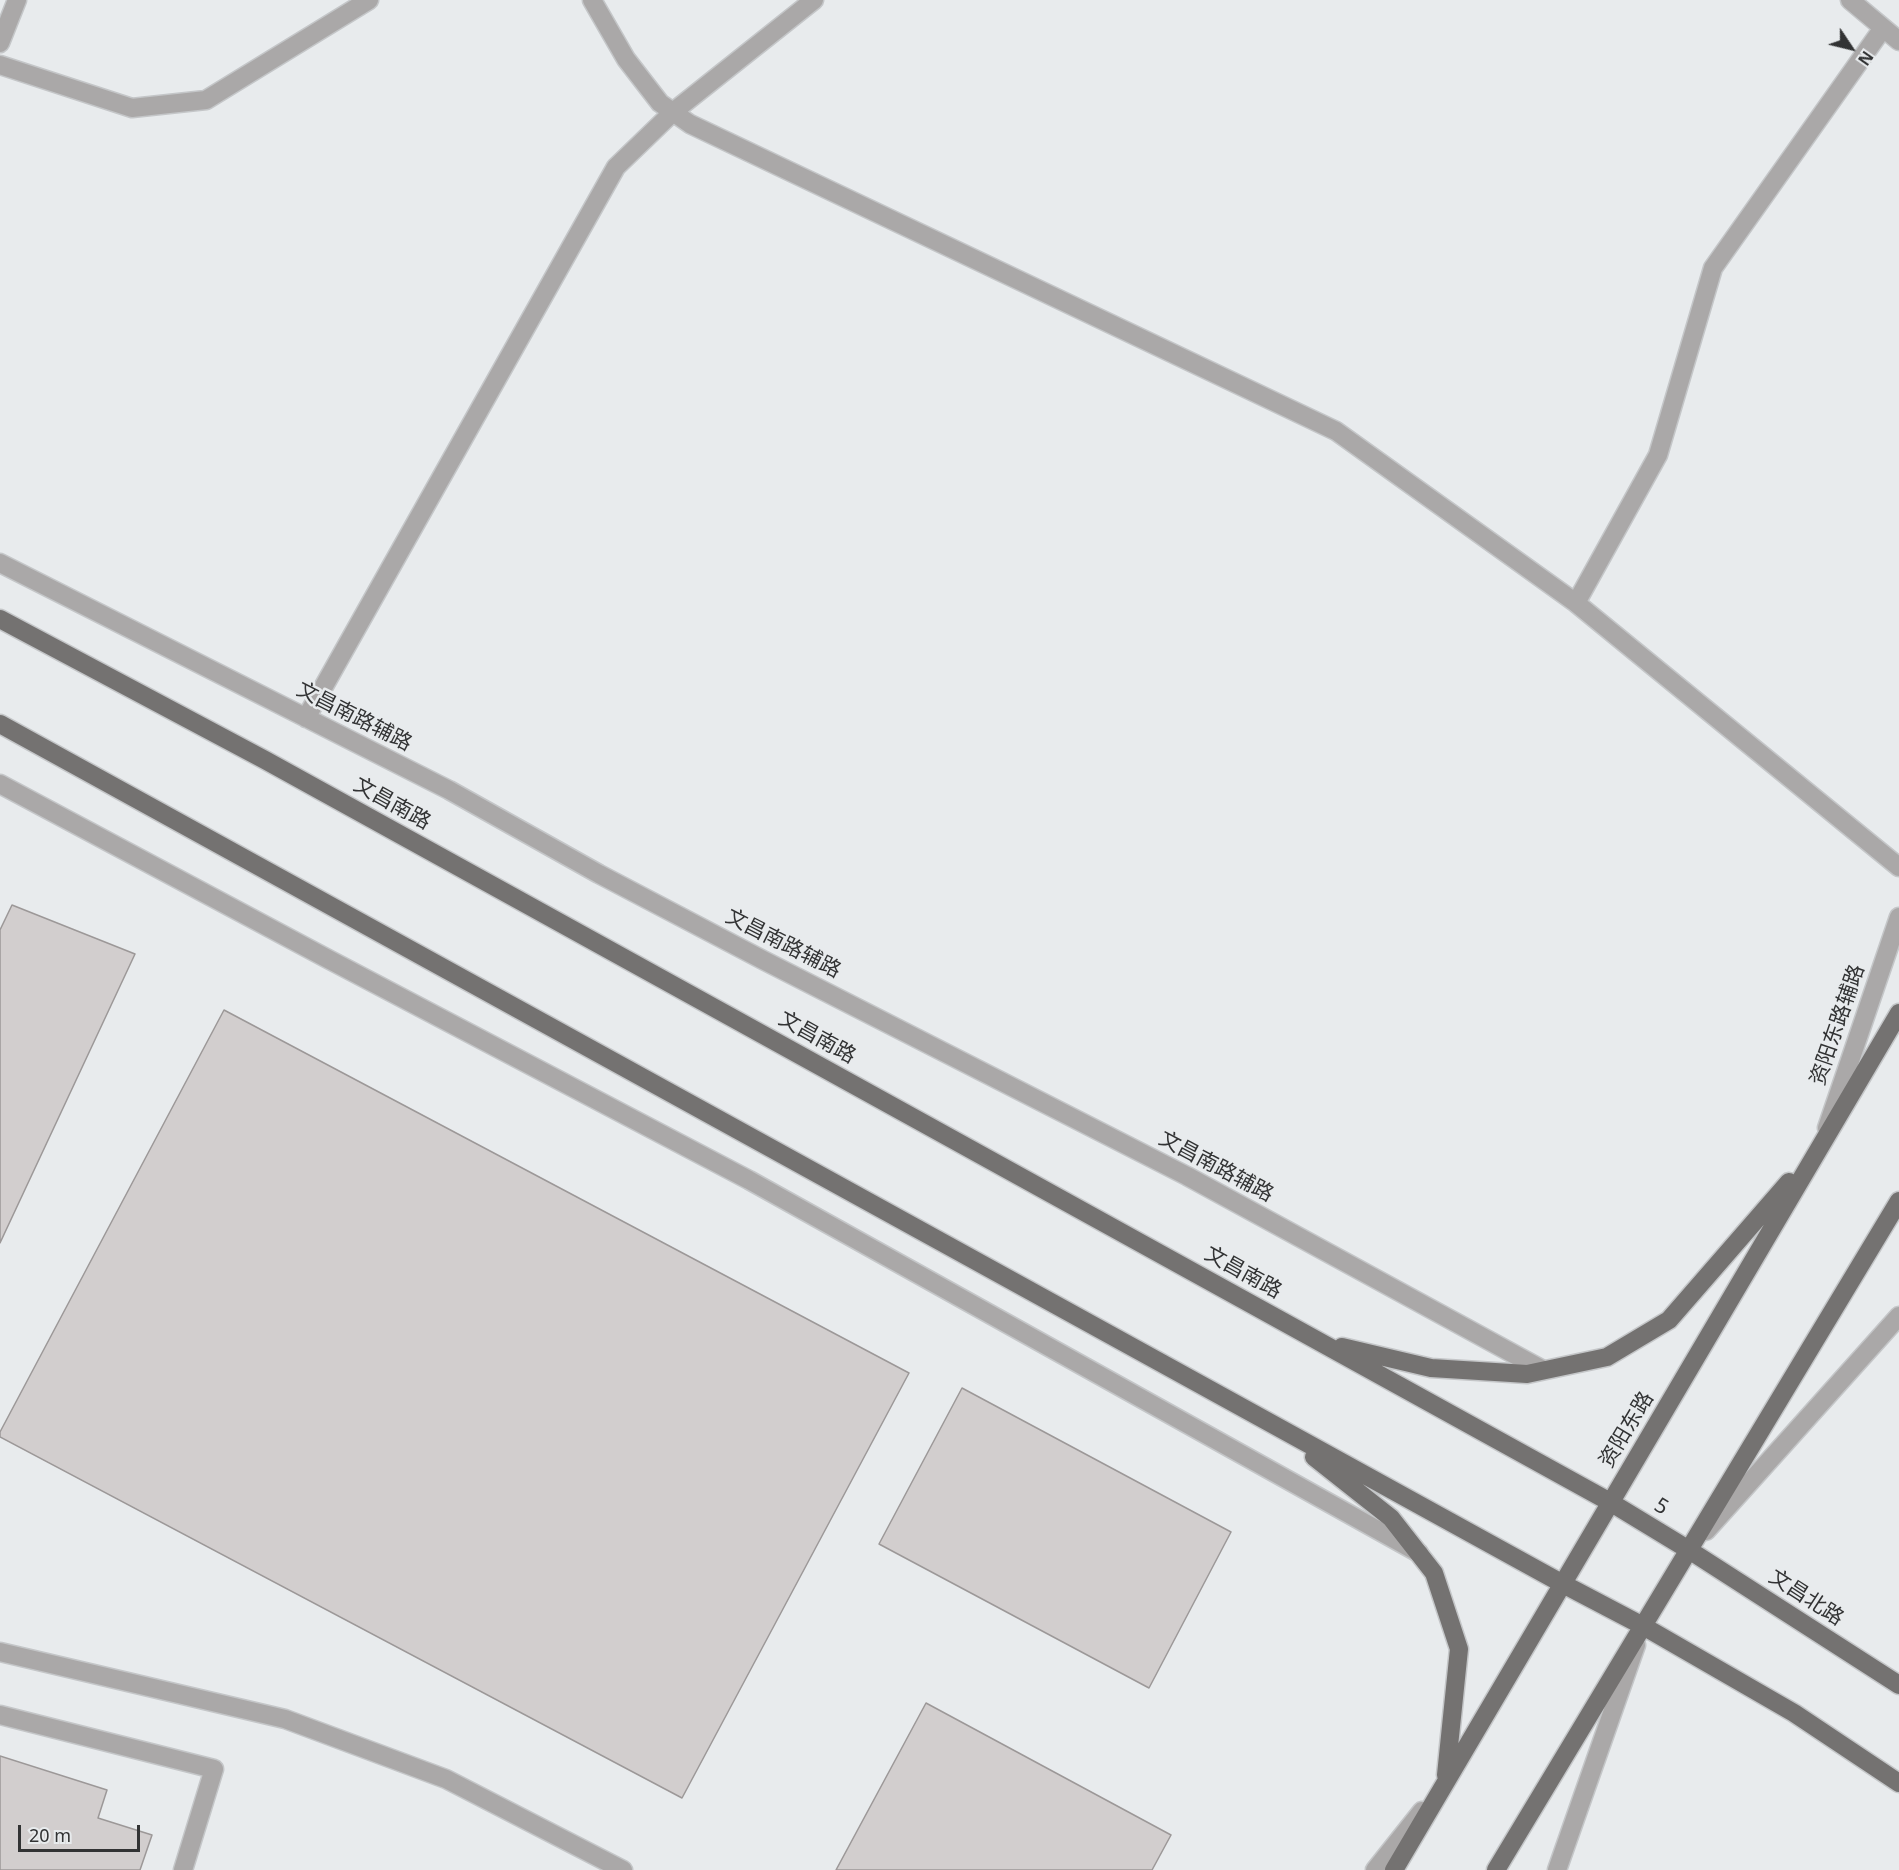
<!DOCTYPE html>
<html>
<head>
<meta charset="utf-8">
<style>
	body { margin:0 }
	#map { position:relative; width:1899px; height:1870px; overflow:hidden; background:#e8ebed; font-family:"Noto Sans",sans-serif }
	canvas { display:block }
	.north { position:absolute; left:1821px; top:18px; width:60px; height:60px; -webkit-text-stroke:4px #e8ebed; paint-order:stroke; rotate:125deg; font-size:16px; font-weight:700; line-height:24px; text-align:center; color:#323334 }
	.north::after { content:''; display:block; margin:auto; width:21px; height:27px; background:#323334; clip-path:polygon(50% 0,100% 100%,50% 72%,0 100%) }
	.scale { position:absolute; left:18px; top:1825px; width:122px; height:27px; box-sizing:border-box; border:3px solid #323334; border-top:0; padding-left:8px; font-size:18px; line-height:21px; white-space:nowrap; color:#323334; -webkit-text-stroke:4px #e8ebed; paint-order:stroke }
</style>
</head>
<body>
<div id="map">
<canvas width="1899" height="1870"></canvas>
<div class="north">N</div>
<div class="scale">20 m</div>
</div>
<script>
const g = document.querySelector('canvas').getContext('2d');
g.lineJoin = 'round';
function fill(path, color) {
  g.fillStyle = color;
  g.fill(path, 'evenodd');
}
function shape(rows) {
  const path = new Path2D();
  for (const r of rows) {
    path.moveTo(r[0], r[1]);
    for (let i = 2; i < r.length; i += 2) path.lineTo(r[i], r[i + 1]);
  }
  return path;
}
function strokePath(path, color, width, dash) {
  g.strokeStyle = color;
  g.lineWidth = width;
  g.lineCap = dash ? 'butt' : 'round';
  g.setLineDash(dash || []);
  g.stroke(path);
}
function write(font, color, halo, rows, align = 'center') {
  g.font = font + ' "Noto Sans","Noto Sans SC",sans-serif';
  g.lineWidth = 5;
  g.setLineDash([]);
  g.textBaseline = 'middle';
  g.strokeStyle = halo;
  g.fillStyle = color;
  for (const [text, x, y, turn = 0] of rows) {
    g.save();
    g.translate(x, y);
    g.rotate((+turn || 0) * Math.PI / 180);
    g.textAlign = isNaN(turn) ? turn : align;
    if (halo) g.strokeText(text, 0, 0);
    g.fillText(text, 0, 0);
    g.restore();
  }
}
const building = shape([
	[12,905,135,954,0,1243,0,930,12,905],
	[224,1010,909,1373,682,1798,0,1437,0,1432,224,1010],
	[962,1388,1231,1532,1149,1688,879,1544,962,1388],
	[926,1703,1171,1835,1152,1870,836,1870,926,1703],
	[0,1756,107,1790,98,1818,152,1835,140,1870,0,1870,0,1756]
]);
fill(building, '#d2cece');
strokePath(building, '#9c9898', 1.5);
const minor = shape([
	[592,0,626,59,660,103,690,124,1336,431,1576,603,1899,867],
	[1850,0,1899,41],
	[0,43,17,0],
	[0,65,132,108,206,100,369,0],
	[0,563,449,790,599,874,763,960,1187,1176,1543,1370],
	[1576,603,1658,455,1713,268,1883,28],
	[306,718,616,167,673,112,814,0],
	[0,784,328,959,749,1180,1419,1553],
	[1827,1128,1899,917],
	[1706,1531,1899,1316],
	[0,1652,285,1719,446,1779,623,1870],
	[0,1715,214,1769,183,1870],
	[1375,1870,1422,1811],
	[1557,1870,1636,1645]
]);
const major = shape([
	[0,619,265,760,1610,1502,1689,1550,1899,1685],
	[0,724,1563,1584,1643,1626,1794,1713,1899,1783],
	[1342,1347,1431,1368,1527,1374,1607,1357,1669,1320,1789,1182],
	[1314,1457,1391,1518,1434,1573,1459,1649,1446,1775],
	[1394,1870,1899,1013],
	[1496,1870,1899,1201]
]);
strokePath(minor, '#c4c6c8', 21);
strokePath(major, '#c4c6c8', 21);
strokePath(minor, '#aaa8a8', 18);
strokePath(major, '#747271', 18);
write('21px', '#323334', '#e8ebed', [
	["文昌南路辅路",354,717,27],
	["文昌南路",392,804,29],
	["文昌南路辅路",783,944,27],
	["资阳东路辅路",1838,1025,-71],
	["文昌南路",817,1038,29],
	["文昌南路辅路",1216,1167,28],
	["文昌南路",1243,1273,29],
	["资阳东路",1627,1430,-59],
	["5",1661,1507,31],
	["文昌北路",1806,1598,33]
]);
</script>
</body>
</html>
